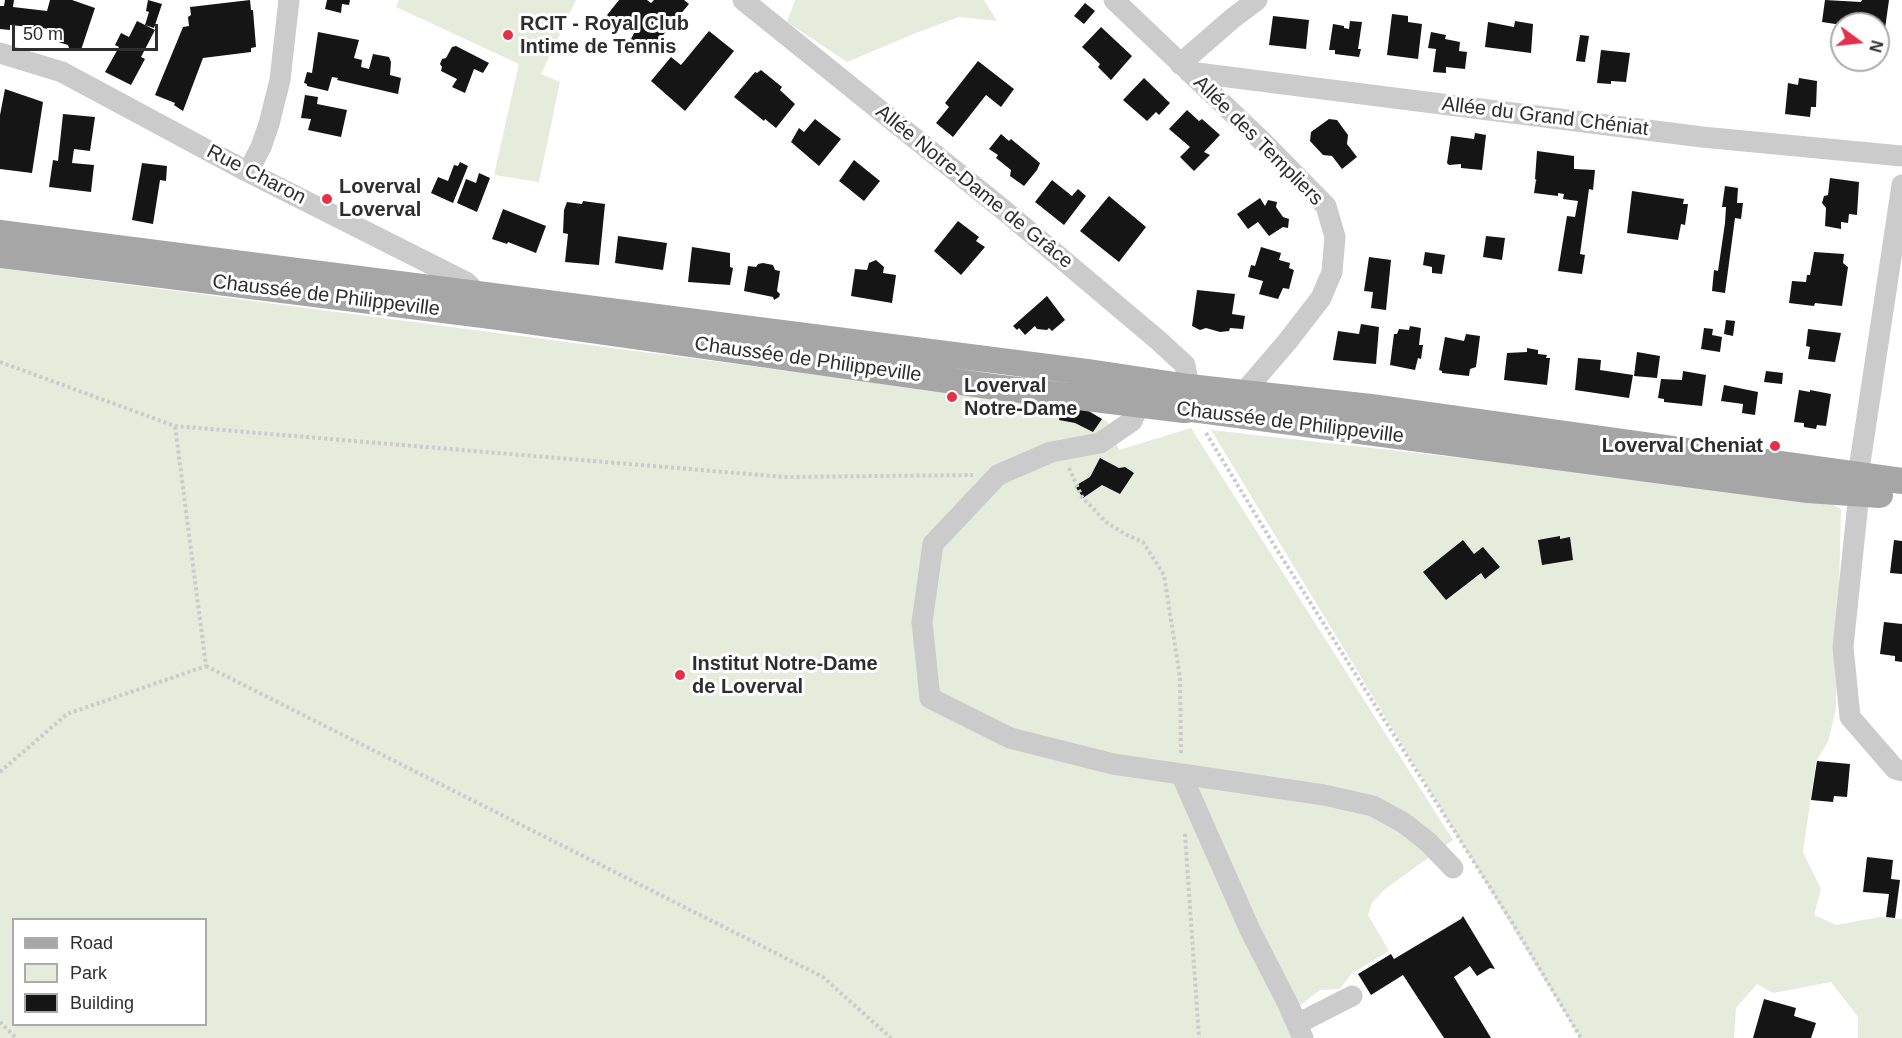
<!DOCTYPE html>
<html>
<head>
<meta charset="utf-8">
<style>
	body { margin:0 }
	#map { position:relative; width:1902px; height:1038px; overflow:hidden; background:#fff; font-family:Helvetica,sans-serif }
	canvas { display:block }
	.legend { position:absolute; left:12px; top:918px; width:195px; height:108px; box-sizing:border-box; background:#fff; border:2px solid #ababab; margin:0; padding:8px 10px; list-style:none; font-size:18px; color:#2e2e2e }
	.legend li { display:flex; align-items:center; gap:12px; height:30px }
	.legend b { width:30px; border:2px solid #ababab }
	.north { position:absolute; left:1830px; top:12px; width:60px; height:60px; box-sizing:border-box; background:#fff; border:2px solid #ababab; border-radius:50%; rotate:105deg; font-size:16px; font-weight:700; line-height:24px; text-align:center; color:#2e2e2e }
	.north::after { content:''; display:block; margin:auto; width:21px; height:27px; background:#e4314a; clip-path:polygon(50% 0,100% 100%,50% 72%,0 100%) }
	.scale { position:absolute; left:12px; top:24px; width:146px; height:27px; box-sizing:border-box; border:3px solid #2e2e2e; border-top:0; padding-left:8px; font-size:18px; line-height:21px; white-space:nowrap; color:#2e2e2e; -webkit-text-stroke:4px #fff; paint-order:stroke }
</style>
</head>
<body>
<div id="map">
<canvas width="1902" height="1038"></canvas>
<ul class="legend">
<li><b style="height:8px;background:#a6a6a6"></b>Road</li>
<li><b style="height:16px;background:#e5ecdc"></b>Park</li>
<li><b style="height:16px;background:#151515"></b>Building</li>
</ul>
<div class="north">N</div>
<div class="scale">50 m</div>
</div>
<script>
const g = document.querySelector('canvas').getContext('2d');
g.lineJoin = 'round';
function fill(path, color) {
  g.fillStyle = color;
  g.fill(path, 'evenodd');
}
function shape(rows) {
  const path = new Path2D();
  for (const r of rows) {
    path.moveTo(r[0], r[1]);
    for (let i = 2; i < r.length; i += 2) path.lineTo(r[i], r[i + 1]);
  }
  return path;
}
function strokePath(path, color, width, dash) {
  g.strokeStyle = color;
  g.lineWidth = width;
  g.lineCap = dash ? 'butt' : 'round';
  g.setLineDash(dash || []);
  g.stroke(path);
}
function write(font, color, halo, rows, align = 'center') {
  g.font = font + ' Helvetica,sans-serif';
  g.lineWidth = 6;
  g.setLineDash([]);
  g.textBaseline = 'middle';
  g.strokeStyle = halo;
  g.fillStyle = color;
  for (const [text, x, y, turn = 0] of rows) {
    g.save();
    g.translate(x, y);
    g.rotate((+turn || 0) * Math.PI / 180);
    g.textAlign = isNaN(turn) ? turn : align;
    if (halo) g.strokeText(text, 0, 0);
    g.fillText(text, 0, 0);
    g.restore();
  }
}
fill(shape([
	[399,0,576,0,541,74,560,82,539,182,494,175,519,64,396,7],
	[795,0,984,0,997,21,959,17,916,33,847,62,787,22],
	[0,268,1087,410,1108,422,1119,450,1191,428,1453,840,1385,889,1372,903,1368,915,1389,951,1351,974,1340,989,1320,990,1288,1015,1293,1038,0,1038],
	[14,920,206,920,206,1024,14,1024],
	[1211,430,1820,498,1841,509,1836,709,1828,742,1816,761,1803,852,1821,889,1814,915,1836,925,1880,917,1902,919,1902,1038,1858,1038,1858,1017,1831,982,1773,993,1757,984,1736,1008,1734,1038,1580,1038]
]), '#e5ecdc');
fill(shape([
	[5,0,14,0,13,7,47,11,50,0,72,0,95,8,81,50,80,51,69,48,68,45,49,39,50,29,10,25,10,30,0,29,0,6,4,6],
	[148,0,162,4,154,28,145,25,155,30,141,57,145,59,131,85,105,72,119,47,115,45,121,33,129,37,137,21,145,25,149,12,146,11],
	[250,0,251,10,253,10,256,47,251,48,251,52,203,58,183,111,174,105,175,103,155,95,183,27,189,26,188,17,191,15,190,7],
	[327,0,350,0,349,5,342,4,341,13,325,9],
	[619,0,647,0,651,3,654,0,684,0,689,4,648,53,631,39,634,33,613,16,610,18,607,15],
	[1825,0,1861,2,1862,0,1889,0,1884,36,1878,35,1878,24,1842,25,1822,22],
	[1085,3,1095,11,1084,24,1074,16],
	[1392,14,1408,16,1408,22,1422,24,1418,59,1387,55],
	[1273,16,1309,20,1306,49,1269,45],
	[1350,21,1362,22,1358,49,1361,49,1359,57,1335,54,1335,50,1329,50,1333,24,1344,26,1344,28,1349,29],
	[1515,21,1533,24,1531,53,1485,47,1488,22,1514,27],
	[1101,27,1132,56,1111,80,1098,67,1100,64,1082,47],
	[709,31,734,51,685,111,651,81,671,57,681,65],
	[318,32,359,40,354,58,362,60,361,67,369,69,373,54,389,57,391,62,390,75,401,78,398,94,337,80,338,78,332,77,328,91,307,86,307,84,304,83,307,72,312,73],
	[1431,32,1446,35,1445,39,1460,42,1459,51,1467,52,1465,69,1446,67,1446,73,1433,72,1436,49,1428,48],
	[1580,35,1589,36,1585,62,1576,61],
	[456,46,489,63,483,73,474,69,465,93,452,87,457,79,441,71,442,67,440,64,442,59,446,58,452,47],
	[1601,50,1630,53,1626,82,1611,81,1611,84,1597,83],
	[978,61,1014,89,1001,107,986,95,953,137,936,123,949,107,945,103],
	[761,70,782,87,780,90,795,104,776,128,765,119,764,121,734,97,755,72,757,73],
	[1144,78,1170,103,1159,115,1156,112,1147,121,1123,100],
	[1799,78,1817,81,1816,107,1811,107,1810,117,1785,114,1788,83,1798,85],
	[5,89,43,102,32,173,0,169,0,115],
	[305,95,318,97,317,104,347,110,341,137,308,130,311,119,301,118],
	[1187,110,1199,121,1202,119,1220,135,1204,152,1210,155,1194,171,1180,157,1190,147,1169,129],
	[63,114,95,117,90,151,74,149,72,163,94,165,91,192,49,187,53,160,58,161],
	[815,119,841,139,819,166,791,142,799,128,804,132],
	[1329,119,1337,120,1348,135,1347,144,1357,157,1342,169,1332,156,1323,155,1310,141,1311,132],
	[1475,133,1486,135,1482,170,1461,168,1461,164,1449,165,1447,163,1451,136,1474,139],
	[1001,134,1009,141,1011,139,1040,163,1037,170,1024,186,1010,176,1011,170,996,158,998,155,989,149],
	[1537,151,1574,156,1574,169,1595,170,1593,190,1589,189,1580,254,1585,255,1582,274,1558,271,1567,216,1575,217,1578,201,1563,199,1564,194,1558,193,1558,196,1534,193,1536,180,1538,181,1535,179],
	[854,160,880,181,864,201,839,181],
	[460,162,468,166,453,203,431,193,438,177,448,181,454,165,458,166],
	[142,163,167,166,166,181,160,180,153,224,132,220],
	[479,173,490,178,477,212,457,203,466,179,476,183],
	[1830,178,1859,182,1857,215,1849,214,1848,223,1841,222,1841,229,1825,226,1826,208,1822,203,1824,196,1828,195],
	[1052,180,1072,196,1078,189,1086,196,1064,225,1035,202],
	[1725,186,1738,188,1737,203,1743,203,1741,219,1735,218,1725,293,1712,291,1714,270,1718,271,1725,223,1726,207,1722,207],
	[1632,191,1684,199,1683,204,1688,204,1685,225,1681,224,1678,240,1627,233],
	[1109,196,1146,227,1119,262,1080,231],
	[1260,198,1265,206,1268,200,1277,202,1276,207,1283,217,1289,219,1288,228,1283,227,1269,236,1258,222,1248,229,1237,214],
	[583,201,605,204,599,265,565,262,568,234,563,233,564,210,567,202,582,204],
	[503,209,546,226,536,253,508,242,507,244,492,239],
	[958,221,979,237,976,241,985,247,961,275,934,251],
	[618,236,667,243,663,270,615,263],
	[1486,236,1505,238,1502,260,1483,257],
	[692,247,730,253,730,267,733,268,730,285,688,282],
	[1261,247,1281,253,1279,260,1290,263,1289,268,1294,270,1289,289,1283,288,1278,299,1259,294,1263,281,1248,277,1251,265,1255,266],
	[1425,252,1445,255,1442,274,1432,273,1432,267,1423,265],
	[1814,252,1844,254,1843,263,1848,267,1842,306,1815,303,1814,306,1789,303,1792,281,1806,282,1807,275,1810,275],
	[1369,257,1391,260,1386,310,1371,308,1373,292,1364,291],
	[876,260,884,267,883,273,896,275,892,303,851,296,855,269,867,270,869,263],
	[763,263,773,265,775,270,780,271,777,291,780,294,779,297,774,300,773,297,744,291,748,266,756,267,758,264],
	[1197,290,1235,294,1232,314,1245,316,1243,329,1230,328,1229,331,1220,332,1206,328,1200,330,1192,326],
	[1047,296,1065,320,1052,331,1049,328,1047,330,1037,329,1035,326,1025,335,1019,328,1017,330,1013,326],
	[1726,320,1735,321,1733,336,1724,334],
	[1361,324,1379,327,1376,364,1333,360,1338,331,1359,334],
	[1410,326,1421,328,1419,345,1423,345,1421,359,1418,358,1415,370,1390,365,1394,334,1397,334,1399,329,1409,330],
	[1704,328,1713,329,1712,335,1722,337,1720,352,1701,349],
	[1808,329,1841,333,1835,362,1808,359,1810,347,1806,346],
	[1466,334,1480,336,1476,367,1470,369,1469,376,1442,373,1442,371,1439,370,1445,337,1464,341],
	[1527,348,1538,350,1538,354,1547,355,1546,358,1550,358,1547,385,1504,380,1507,353,1527,352],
	[1637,352,1660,356,1657,378,1634,376],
	[1578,358,1601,360,1600,370,1633,375,1629,398,1575,390],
	[1683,371,1706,375,1702,406,1664,402,1664,399,1658,398,1661,379,1682,380],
	[1766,371,1783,373,1782,384,1764,382],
	[1724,385,1758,392,1755,415,1742,413,1743,404,1721,401],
	[1799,390,1810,392,1810,390,1831,394,1826,426,1817,425,1816,429,1804,427,1804,423,1794,422],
	[1062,405,1085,409,1102,419,1093,432,1075,423,1059,420],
	[1100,458,1119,468,1125,467,1134,473,1120,494,1102,485,1083,498,1075,486,1090,477],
	[1560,536,1560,539,1570,537,1573,560,1542,565,1538,540],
	[1463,540,1474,554,1483,547,1500,567,1485,579,1481,573,1446,600,1423,572],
	[1894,540,1902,541,1902,574,1890,573],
	[1884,622,1902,624,1902,662,1895,661,1895,656,1880,654],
	[1817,761,1850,764,1847,797,1834,796,1833,802,1811,800],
	[1867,857,1893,860,1891,879,1900,880,1895,918,1886,917,1889,894,1863,892],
	[1463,916,1495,969,1490,968,1477,976,1470,966,1454,977,1491,1038,1444,1038,1403,975,1371,995,1358,974,1391,954,1394,959,1461,919],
	[1764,999,1796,1008,1794,1016,1816,1023,1811,1038,1753,1038]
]), '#151515');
strokePath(shape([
	[0,362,175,426,785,477,973,475],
	[1206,433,1274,545,1510,919,1581,1038],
	[1069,468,1082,497,1106,522,1127,535,1143,542,1164,575,1180,678,1181,755],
	[206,666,823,977,891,1038],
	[0,772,67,714,206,666,175,426],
	[1185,834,1199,1038],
	[0,1022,16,1038]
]), '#cbcbcb', 4, [3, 3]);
strokePath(shape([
	[743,0,1005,211,1159,341,1185,365,1189,387],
	[1114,0,1262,141,1326,206,1335,237,1332,272,1321,298,1287,342,1244,392],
	[0,53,62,72,248,172,466,282,480,296],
	[1180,64,1233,18,1257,0],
	[1189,72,1702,137,1902,156],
	[248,172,261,147,269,124,280,80,289,0],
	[1902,185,1858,476,1859,493,1843,647,1850,717,1895,769,1902,771],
	[1139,404,1132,421,1100,443,1051,452,998,475,933,544,922,622,930,698,1010,738,1113,764,1324,795,1373,806,1404,823,1428,842,1453,868],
	[1181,774,1250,930,1288,1004,1303,1038],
	[1297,1024,1352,996]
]), '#cbcbcb', 21);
strokePath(shape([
	[0,233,1087,372,1189,387,1371,407,1902,481],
	[0,255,499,317,995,387,1184,410,1192,409,1808,490,1880,495]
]), '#a6a6a6', 26);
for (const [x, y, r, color] of [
	[508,35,6,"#e4314a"],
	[327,199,6,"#e4314a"],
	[952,397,6,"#e4314a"],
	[1775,446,6,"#e4314a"],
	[680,675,6,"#e4314a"]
]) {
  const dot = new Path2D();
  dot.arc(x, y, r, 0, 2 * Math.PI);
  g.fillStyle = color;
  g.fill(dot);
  strokePath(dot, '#fff', 2);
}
write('bold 20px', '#2e2e2e', '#fff', [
	["RCIT - Royal Club",520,24],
	["Intime de Tennis",520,47],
	["Loverval",339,187],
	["Loverval",339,210],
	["Loverval",964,386],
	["Notre-Dame",964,409],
	["Loverval Cheniat",1763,446,"right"],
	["Institut Notre-Dame",692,664],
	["de Loverval",692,687]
], 'left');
write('20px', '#2e2e2e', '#fff', [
	["Allée du Grand Chéniat",1545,117,7],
	["Allée des Templiers",1258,141,45],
	["Rue Charon",256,175,27],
	["Allée Notre-Dame de Grâce",974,187,39],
	["Chaussée de Philippeville",326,296,7],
	["Chaussée de Philippeville",808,360,8],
	["Chaussée de Philippeville",1290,423,7]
]);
</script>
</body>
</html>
